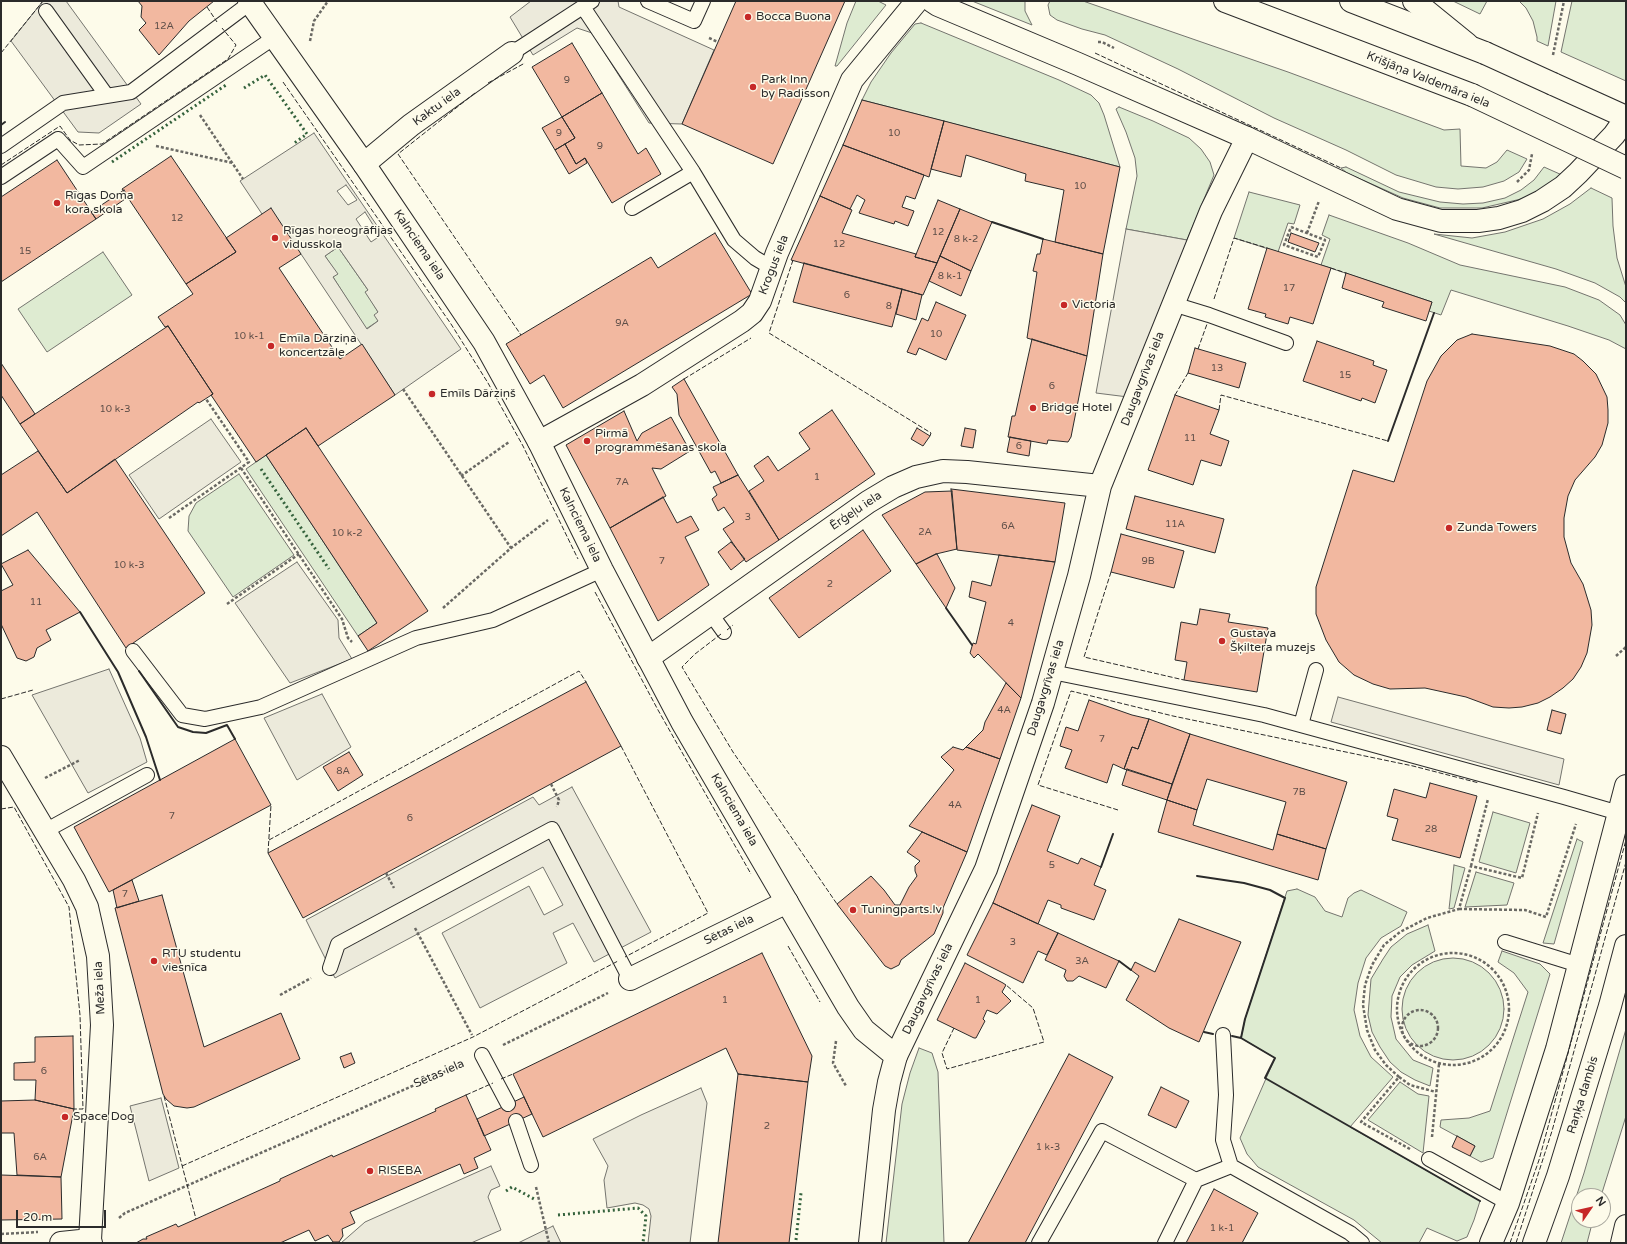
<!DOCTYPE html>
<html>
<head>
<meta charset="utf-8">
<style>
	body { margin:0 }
	#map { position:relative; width:1627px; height:1244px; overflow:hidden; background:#fdfbea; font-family:"Varela Round",sans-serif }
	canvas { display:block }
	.frame { position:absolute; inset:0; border:2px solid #2b2b2b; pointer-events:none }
	.north { position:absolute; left:1571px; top:1188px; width:40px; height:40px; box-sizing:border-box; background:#fdfbea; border:1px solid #a9a89e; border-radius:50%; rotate:56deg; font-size:11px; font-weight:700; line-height:16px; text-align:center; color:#2b2b2b }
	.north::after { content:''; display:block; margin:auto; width:14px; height:18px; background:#c62828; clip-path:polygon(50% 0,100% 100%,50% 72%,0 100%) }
	.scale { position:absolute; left:16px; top:1210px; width:90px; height:18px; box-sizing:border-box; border:2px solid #2b2b2b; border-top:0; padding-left:5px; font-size:12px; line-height:14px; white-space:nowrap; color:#2b2b2b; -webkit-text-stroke:3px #fdfbea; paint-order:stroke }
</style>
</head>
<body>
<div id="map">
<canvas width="1627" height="1244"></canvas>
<div class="frame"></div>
<div class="north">N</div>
<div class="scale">20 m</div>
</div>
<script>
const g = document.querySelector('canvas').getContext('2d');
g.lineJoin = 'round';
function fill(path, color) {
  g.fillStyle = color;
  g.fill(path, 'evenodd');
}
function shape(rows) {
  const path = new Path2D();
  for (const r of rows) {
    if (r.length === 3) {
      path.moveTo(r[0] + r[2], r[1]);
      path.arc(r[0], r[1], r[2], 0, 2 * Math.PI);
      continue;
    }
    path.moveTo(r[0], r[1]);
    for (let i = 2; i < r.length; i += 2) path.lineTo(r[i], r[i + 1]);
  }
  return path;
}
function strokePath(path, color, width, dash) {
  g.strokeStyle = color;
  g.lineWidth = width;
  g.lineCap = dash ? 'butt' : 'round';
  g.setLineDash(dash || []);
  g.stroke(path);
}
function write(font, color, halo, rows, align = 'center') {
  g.font = font + ' "Varela Round",sans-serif';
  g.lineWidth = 3;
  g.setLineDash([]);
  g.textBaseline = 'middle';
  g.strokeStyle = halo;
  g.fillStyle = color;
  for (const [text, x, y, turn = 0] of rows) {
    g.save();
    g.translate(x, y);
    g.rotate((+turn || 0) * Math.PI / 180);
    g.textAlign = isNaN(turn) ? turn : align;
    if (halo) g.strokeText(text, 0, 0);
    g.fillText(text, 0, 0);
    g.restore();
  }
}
const green = shape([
	[856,1,878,1,886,5,837,66,835,66,847,23,856,1],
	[972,1,1025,1,1025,11,1032,25,972,1],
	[1050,1,1083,1,1288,72,1444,130,1460,129,1461,166,1486,168,1497,162,1507,150,1527,159,1519,172,1504,181,1483,187,1458,189,1436,187,1396,175,1346,150,1274,118,1178,69,1105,35,1082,29,1057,20,1050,15,1048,5,1050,1],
	[1453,1,1487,1,1480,14,1453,1],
	[1519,1,1556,1,1548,46,1537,41,1537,37,1533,21,1526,8,1519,1],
	[1572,1,1626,1,1626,81,1561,52,1572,1],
	[921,23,1059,80,1091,95,1099,103,1104,115,1120,167,862,100,871,82,891,53,915,24,921,23],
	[1119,107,1153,121,1189,138,1201,149,1210,162,1214,175,1187,240,1126,229,1137,176,1135,158,1126,132,1116,109,1119,107],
	[1346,167,1399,192,1440,202,1463,204,1483,203,1505,198,1521,190,1534,180,1544,167,1562,175,1541,190,1521,199,1482,208,1440,208,1403,198,1347,173,1341,168,1346,167],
	[1591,188,1612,198,1613,226,1617,258,1626,287,1626,303,1620,297,1595,283,1556,269,1434,234,1472,238,1505,232,1543,219,1570,204,1591,188],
	[1249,192,1300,205,1294,224,1288,223,1278,252,1234,238,1249,192],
	[1329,215,1408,243,1460,265,1565,287,1599,300,1620,315,1626,325,1626,349,1609,340,1568,326,1451,290,1441,315,1429,311,1432,302,1321,265,1330,239,1322,235,1329,215],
	[338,247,368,290,366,292,378,312,378,321,366,329,333,277,337,274,325,256,338,247],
	[103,252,132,295,47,352,18,309,103,252],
	[266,455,377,623,358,636,246,469,266,455],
	[239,474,294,555,233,597,188,531,189,516,196,503,239,474],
	[1493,812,1530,823,1516,873,1479,862,1493,812],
	[1577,839,1583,842,1554,944,1543,943,1577,839],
	[1454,865,1465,868,1454,908,1449,909,1454,865],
	[1476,872,1514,883,1507,905,1465,907,1476,872],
	[1297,889,1315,897,1325,911,1342,917,1348,898,1354,893,1361,890,1407,912,1401,926,1381,938,1366,958,1358,983,1354,1010,1360,1036,1371,1057,1393,1077,1350,1127,1480,1201,1474,1220,1467,1237,1457,1241,1427,1228,1419,1243,1382,1243,1354,1220,1258,1167,1247,1154,1240,1138,1275,1058,1241,1038,1245,1019,1287,891,1297,889],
	[1428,925,1435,951,1412,965,1400,977,1392,996,1391,1017,1396,1039,1413,1060,1433,1068,1430,1086,1415,1080,1401,1072,1390,1062,1380,1047,1372,1032,1368,1015,1371,979,1383,959,1391,947,1407,934,1428,925],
	[1502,951,1540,964,1550,974,1493,1158,1481,1162,1470,1156,1475,1146,1440,1127,1441,1120,1469,1118,1490,1111,1528,992,1514,973,1498,962,1502,951],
	[1453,1009,51],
	[1626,1029,1626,1116,1622,1129,1601,1196,1579,1196,1579,1220,1593,1220,1587,1243,1561,1243,1584,1173,1626,1029],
	[919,1048,932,1053,938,1072,944,1243,886,1243,902,1104,910,1073,919,1048],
	[1400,1082,1418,1094,1429,1096,1423,1153,1368,1120,1400,1082]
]);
fill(green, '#deebd1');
strokePath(green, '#74746e', 1);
const parking = shape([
	[43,1,66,1,141,104,99,133,78,132,11,41,43,1],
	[531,1,618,1,619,7,714,50,682,124,649,123,592,33,577,28,533,55,510,17,531,1],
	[314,133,461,349,395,395,301,254,262,214,240,181,314,133],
	[346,185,357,200,348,205,337,191,346,185],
	[365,212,380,236,371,242,356,219,365,212],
	[338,247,368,290,365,292,378,312,374,315,378,321,367,329,333,277,338,274,325,256,338,247],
	[1126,229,1198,242,1136,398,1096,393,1126,229],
	[211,419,241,462,159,519,129,475,211,419],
	[297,562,338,620,339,638,352,659,290,683,235,603,297,562],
	[109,669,140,738,147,762,88,793,32,695,109,669],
	[322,694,351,747,297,780,264,718,322,694],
	[1338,697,1564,759,1559,785,1331,722,1338,697],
	[572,787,651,932,594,962,573,923,553,933,567,963,480,1008,442,933,529,886,544,915,563,905,543,867,335,978,306,920,533,797,539,805,572,787],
	[701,1088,707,1103,690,1243,648,1243,651,1216,649,1209,643,1205,635,1203,607,1208,604,1180,608,1166,593,1139,641,1115,701,1088],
	[161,1098,179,1168,149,1181,130,1106,161,1098],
	[491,1166,500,1186,491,1190,488,1197,501,1230,471,1243,341,1243,365,1222,491,1166],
	[553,1226,561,1243,518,1243,553,1226]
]);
fill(parking, '#eceadb');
strokePath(parking, '#74746e', 1);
const building = shape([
	[138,1,214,1,189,21,159,55,139,30,146,23,141,17,142,6,138,1],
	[736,1,845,1,773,164,682,124,736,1],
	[572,43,602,93,562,117,532,67,572,43],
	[602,93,638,154,646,148,661,174,612,203,585,158,576,164,565,144,575,138,562,117,602,93],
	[862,100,944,121,929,177,843,145,862,100],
	[562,117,575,138,555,150,542,128,562,117],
	[944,121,1120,167,1103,254,1055,242,1064,190,1025,181,1026,174,966,155,961,177,931,169,944,121],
	[565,144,576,164,585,158,587,163,569,174,555,150,565,144],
	[843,145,924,175,915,199,906,196,902,207,914,211,908,226,895,221,894,224,859,213,865,200,857,195,850,209,820,196,843,145],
	[171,156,236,252,186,284,122,189,171,156],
	[57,160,96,219,1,282,1,197,57,160],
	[124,190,128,197,96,219,91,212,124,190],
	[820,196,852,210,842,233,916,254,915,257,937,263,923,295,791,260,820,196],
	[938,200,960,209,937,263,915,257,938,200],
	[271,208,301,254,279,268,340,359,362,344,395,395,318,446,306,428,256,462,211,395,213,394,168,326,165,327,158,317,193,294,186,284,236,252,226,238,271,208],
	[960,209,992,222,971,271,940,256,960,209],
	[715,233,752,294,563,408,544,375,530,384,506,344,651,257,658,268,715,233],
	[1291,233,1319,243,1315,252,1288,242,1291,233],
	[1043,239,1103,254,1087,356,1027,338,1037,272,1033,271,1037,254,1040,254,1043,239],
	[1267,248,1331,268,1313,324,1290,317,1288,324,1265,317,1266,314,1248,309,1267,248],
	[940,256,971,271,961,296,929,281,940,256],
	[804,263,902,289,892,327,793,302,804,263],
	[1346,273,1432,302,1426,321,1382,307,1384,302,1342,288,1346,273],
	[902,289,922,295,916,320,896,314,902,289],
	[936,302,966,315,946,360,919,348,916,355,907,352,922,318,928,321,936,302],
	[168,326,213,394,199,403,198,402,67,493,20,424,168,326],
	[1472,334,1550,346,1574,354,1583,361,1596,374,1607,397,1608,410,1608,423,1602,445,1595,457,1575,480,1568,496,1564,518,1564,537,1571,563,1583,584,1591,610,1592,625,1587,653,1581,667,1573,679,1563,688,1550,697,1538,703,1522,707,1509,708,1493,707,1466,697,1425,688,1390,689,1373,684,1354,675,1339,662,1326,640,1316,614,1316,587,1353,470,1394,482,1427,381,1441,356,1457,340,1472,334],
	[1032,339,1087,356,1071,437,1068,442,1048,440,1047,444,1008,437,1012,416,1015,416,1032,339],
	[1317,341,1374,361,1373,365,1387,370,1375,403,1362,398,1361,401,1303,381,1317,341],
	[1195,348,1246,363,1239,388,1188,373,1195,348],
	[1,363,35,414,20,424,1,395,1,363],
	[684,379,738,475,721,483,715,471,711,473,679,415,677,394,672,387,684,379],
	[1175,395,1219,410,1210,434,1229,441,1221,466,1201,460,1193,485,1148,470,1175,395],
	[832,410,875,474,779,540,749,491,764,481,754,466,768,456,778,471,810,449,799,433,832,410],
	[624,411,637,441,642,433,671,417,690,451,661,469,652,468,666,496,610,528,566,445,624,411],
	[306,428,428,611,368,651,358,636,377,623,266,455,306,428],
	[917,428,930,436,923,446,911,439,917,428],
	[965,428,976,430,973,448,961,446,965,428],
	[1010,437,1031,441,1029,456,1007,452,1010,437],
	[38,451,67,493,115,459,205,593,126,648,37,512,1,536,1,475,38,451],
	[738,475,779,540,746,562,723,529,734,522,724,507,718,511,712,499,717,495,713,487,738,475],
	[951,489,1065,503,1055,562,957,550,951,489],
	[952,491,957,549,936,554,916,564,882,515,925,492,952,491],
	[1135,496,1224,519,1215,553,1126,529,1135,496],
	[663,497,677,523,691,516,699,530,685,537,709,585,658,621,610,528,663,497],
	[863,530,891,571,799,638,769,598,863,530],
	[1121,534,1184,551,1174,588,1111,572,1121,534],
	[731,542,745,559,731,570,718,552,731,542],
	[28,550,80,612,46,630,51,640,37,648,34,657,26,661,17,658,1,624,1,591,13,585,1,564,28,550],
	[936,554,937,554,955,588,946,608,916,564,936,554],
	[999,555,1055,562,1021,698,978,654,974,658,970,653,973,643,976,644,986,602,969,597,972,581,991,586,999,555],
	[1200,609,1230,614,1228,622,1268,628,1257,692,1184,680,1187,662,1175,660,1181,622,1197,625,1200,609],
	[586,682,621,746,303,918,268,853,586,682],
	[1006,683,1021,698,1000,759,966,747,983,730,985,722,1006,683],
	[1089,700,1132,715,1149,719,1138,749,1132,747,1124,769,1113,764,1107,783,1065,768,1072,750,1060,746,1066,727,1078,731,1089,700],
	[1552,710,1566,714,1561,734,1547,730,1552,710],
	[1149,719,1190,734,1172,784,1124,769,1132,747,1138,749,1149,719],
	[1190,734,1347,782,1326,849,1277,834,1286,802,1207,779,1197,810,1167,800,1190,734],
	[235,739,271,805,109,892,74,827,235,739],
	[953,747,963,750,966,747,1000,759,967,852,909,826,954,770,941,757,953,747],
	[349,752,363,775,338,791,323,767,349,752],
	[1127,769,1172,784,1167,800,1122,785,1127,769],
	[1430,783,1477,796,1460,858,1392,840,1398,819,1387,816,1394,789,1426,798,1430,783],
	[1167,800,1197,810,1193,825,1273,850,1277,834,1326,849,1318,880,1158,832,1167,800],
	[1032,805,1060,816,1047,851,1078,864,1081,858,1101,867,1094,885,1106,890,1094,920,1061,908,1061,905,1048,900,1038,924,993,903,1032,805],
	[922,832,967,852,943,908,943,913,934,934,901,960,899,965,891,969,885,966,837,904,871,876,884,890,895,905,900,905,909,887,917,876,915,871,915,866,920,861,907,852,922,832],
	[132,880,139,901,117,908,113,890,132,880],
	[162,895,204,1047,281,1013,300,1059,194,1107,187,1108,174,1106,166,1099,163,1094,115,908,162,895],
	[993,903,1058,933,1047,955,1038,951,1023,983,967,955,993,903],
	[1179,919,1241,942,1199,1042,1169,1028,1126,1000,1139,976,1131,970,1135,962,1155,972,1179,919],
	[1058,933,1119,961,1106,988,1079,976,1073,981,1067,981,1064,976,1066,970,1045,960,1058,933],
	[762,953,812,1056,808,1082,738,1074,726,1048,543,1137,513,1074,762,953],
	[965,963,1003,983,1006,985,1002,992,1011,1001,997,1014,987,1010,983,1019,985,1021,976,1038,974,1038,937,1020,965,963],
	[73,1036,74,1109,35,1100,36,1080,14,1080,14,1063,35,1062,35,1037,73,1036],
	[351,1053,355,1063,344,1068,340,1057,351,1053],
	[1069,1054,1113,1077,1095,1111,1025,1243,968,1243,1069,1054],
	[738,1074,808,1082,789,1243,718,1243,738,1074],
	[1161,1087,1189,1101,1176,1128,1148,1115,1161,1087],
	[466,1095,491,1150,474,1158,478,1168,464,1174,460,1164,350,1212,355,1223,342,1229,343,1236,339,1242,333,1242,328,1235,315,1241,309,1230,280,1243,136,1243,143,1239,147,1239,146,1237,176,1224,178,1227,196,1219,280,1181,280,1179,332,1155,333,1157,349,1150,436,1111,435,1109,466,1095],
	[524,1097,532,1114,484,1136,477,1119,524,1097],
	[35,1100,74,1109,61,1177,17,1175,14,1133,1,1133,1,1101,35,1100],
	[1457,1136,1475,1146,1470,1156,1452,1147,1457,1136],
	[1,1175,61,1177,62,1219,1,1220,1,1175],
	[1214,1189,1258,1213,1242,1243,1186,1243,1214,1189]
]);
fill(building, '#f2b8a0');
strokePath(building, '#2b2b2b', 1);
const lane = shape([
	[648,1,694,21,703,1],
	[583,7,693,172,734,240,755,258,772,268],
	[46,11,107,96],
	[512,53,592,1],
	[1,146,63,103,131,92,250,3],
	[1,177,58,139,83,167,275,37],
	[632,208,693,172],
	[1173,304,1209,315,1286,343],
	[711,614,724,632],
	[133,651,182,715,205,719,261,707,416,638,493,620,602,570],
	[1052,672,1264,715,1564,797,1619,813],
	[1301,725,1316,670],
	[45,831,147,775],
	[1505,942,1579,965],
	[330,968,338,944,552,829,630,979],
	[1223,1035,1226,1095,1223,1140,1231,1166],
	[482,1055,508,1104],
	[516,1121,531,1165],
	[1429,1159,1508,1203],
	[1039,1243,1102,1131,1196,1180],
	[1165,1243,1196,1180,1231,1166,1350,1233,1362,1243]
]);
const street = shape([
	[1414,1,1467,44],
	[364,164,411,125,512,53],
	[539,442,642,385,742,321,752,313,760,301,777,253,852,80,917,1],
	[648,658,868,502,893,487,916,477,943,471,967,472,1100,486],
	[1,757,74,880,87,907,98,956,102,1025,90,1240,91,1243],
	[630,979,787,902],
	[896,1056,986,869,1043,703,1079,576,1100,486,1211,211,1247,138],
	[61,1243,90,1240]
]);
const secondary = shape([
	[249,1,364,164,484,342,539,442,602,570,682,722,848,1007,864,1030,896,1056,889,1082,884,1110,870,1243],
	[1534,1243,1558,1176,1610,1006,1626,946],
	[1622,1243,1626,1226]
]);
const primary = shape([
	[932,1,938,5,1078,64,1247,138,1397,209,1441,221,1478,221,1499,218,1522,211,1542,201,1563,187,1578,173,1614,135,1626,118],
	[1225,1,1472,95],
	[1351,1,1485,53],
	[1553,84,1626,117],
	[1491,1243,1508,1203,1557,1049,1626,786]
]);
strokePath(lane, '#2b2b2b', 16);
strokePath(street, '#2b2b2b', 24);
strokePath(secondary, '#2b2b2b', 24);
strokePath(primary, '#2b2b2b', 24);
strokePath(shape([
	[709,38,718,42],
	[310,41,314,21,328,1],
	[1098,42,1102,42,1114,48],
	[1553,55,1564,1],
	[200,115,243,179],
	[156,146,233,163],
	[1517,182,1529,170,1532,154],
	[1291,227,1325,240,1318,257,1284,245,1291,227],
	[1307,233,1319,201],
	[403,389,511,548],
	[241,468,342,619,348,638,352,642],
	[461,476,509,442],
	[169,518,249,462,206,399],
	[227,604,299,554],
	[443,608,511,548,548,520],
	[1616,656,1626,647],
	[45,778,80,760],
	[551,784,559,800,557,807],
	[1471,866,1488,799],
	[386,873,394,888],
	[1459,909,1525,910,1546,917,1576,824],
	[415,928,472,1035],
	[1453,1009,56],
	[280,995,311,978],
	[1420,1028,18],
	[836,1041,833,1063,846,1086],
	[503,1045,608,993],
	[1399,1077,1386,1065,1375,1050,1367,1030,1363,1005,1365,985,1372,965,1384,945,1400,932,1427,918,1459,909,1471,866,1522,878,1538,813],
	[1432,1137,1439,1064],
	[1410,1149,1361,1122,1399,1077,1410,1085,1436,1092],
	[536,1187,549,1243],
	[119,1218,125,1213,462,1064],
	[1,1234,38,1232]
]), '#6a6964', 2.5, [3, 2]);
strokePath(lane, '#fdfbea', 14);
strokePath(street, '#fdfbea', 22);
strokePath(secondary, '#fdfbea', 22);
strokePath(primary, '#fdfbea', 22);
const primaryBridge = shape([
	[1485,53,1553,84],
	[1472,95,1626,168]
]);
strokePath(primaryBridge, '#2b2b2b', 24, []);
strokePath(primaryBridge, '#fdfbea', 22);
strokePath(shape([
	[244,88,265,75,307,134,293,144],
	[112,162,226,85],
	[261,469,329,569],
	[506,1191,512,1187,536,1200],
	[558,1215,638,1208,646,1216,643,1243],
	[796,1240,801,1193]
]), '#34623c', 3, [2, 3]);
strokePath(shape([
	[207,7,217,22],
	[1,53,43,1],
	[1095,53,1341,168],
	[1,60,1,70],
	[283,82,451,324,488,383,523,446,578,559],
	[488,83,525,63],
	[475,93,398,154,521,335],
	[1,165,60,126,70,140,79,145,102,144,228,59,236,45,222,28],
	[793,260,769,333,931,433,930,436],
	[1331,268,1346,273],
	[1214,299,1234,238,1267,248],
	[1198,349,1207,324],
	[684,379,751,338],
	[1175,395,1188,373],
	[1219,410,1221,395,1388,441],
	[1111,572,1084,657,1184,680],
	[595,592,658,710,751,874],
	[727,630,733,625],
	[721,634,695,654,682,667,733,752,837,904],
	[1,699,33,690],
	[621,746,708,913,625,957],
	[1,809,14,807,69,907,80,1015,83,1109,74,1109],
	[1118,810,1038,785,1071,691,1173,716,1413,766,1479,783],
	[269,840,579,671,586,682],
	[268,853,271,805],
	[788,946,820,1002],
	[954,1028,942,1053,947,1069,1044,1042,1033,1008,1006,985],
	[501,1079,513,1074],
	[466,1095,493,1083],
	[164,1096,196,1219],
	[182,1166,473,1037,618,961],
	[1510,1243,1539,1160,1626,840],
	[1516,1243,1552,1131,1626,862]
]), '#2b2b2b', 1, [5, 2]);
strokePath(shape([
	[1,125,5,122],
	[992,222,1043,239],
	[1388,441,1434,313],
	[946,608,972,645],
	[80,612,118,672,146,737,160,780],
	[139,671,178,727,193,732,206,733,227,725,235,739],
	[1101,867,1113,834],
	[1197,876,1244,883,1270,890,1285,898,1245,1019,1241,1038,1232,1036],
	[1119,961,1131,970],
	[1204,1032,1213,1034],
	[1241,1038,1275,1058,1265,1078,1480,1201]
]), '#2b2b2b', 2);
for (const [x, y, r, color] of [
	[748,17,4,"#c62828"],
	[753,87,4,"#c62828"],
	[57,203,4,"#c62828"],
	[275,238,4,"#c62828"],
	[1064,305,4,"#c62828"],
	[271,346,4,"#c62828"],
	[432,394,4,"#c62828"],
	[1033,408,4,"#c62828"],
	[587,441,4,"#c62828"],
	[1449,528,4,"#c62828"],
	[1222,641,4,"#c62828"],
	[853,910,4,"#c62828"],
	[154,961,4,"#c62828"],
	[65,1117,4,"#c62828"],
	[370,1171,4,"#c62828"]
]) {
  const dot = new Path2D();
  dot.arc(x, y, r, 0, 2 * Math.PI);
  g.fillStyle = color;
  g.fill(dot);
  strokePath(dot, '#fdfbea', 1.5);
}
write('10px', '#5d4e48', null, [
	["12A",164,26],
	["9",567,80],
	["9",559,133],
	["10",894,133],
	["9",600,146],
	["10",1080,186],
	["12",177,218],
	["12",938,232],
	["8 k-2",966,239],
	["12",839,244],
	["15",25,251],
	["8 k-1",950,276],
	["17",1289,288],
	["6",847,295],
	["8",889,306],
	["9A",622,323],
	["10",936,334],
	["10 k-1",249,336],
	["13",1217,368],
	["15",1345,375],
	["6",1052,386],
	["10 k-3",115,409],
	["11",1190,438],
	["6",1019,446],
	["1",817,477],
	["7A",622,482],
	["3",748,517],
	["11A",1175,524],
	["6A",1008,526],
	["2A",925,532],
	["10 k-2",347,533],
	["7",662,561],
	["9B",1148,561],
	["10 k-3",129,565],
	["2",830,584],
	["11",36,602],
	["4",1011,623],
	["4A",1004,710],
	["7",1102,739],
	["8A",343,771],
	["7B",1299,792],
	["4A",955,805],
	["7",172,816],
	["6",410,818],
	["28",1431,829],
	["5",1052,865],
	["7",125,894],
	["3",1013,942],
	["3A",1082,961],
	["1",725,1000],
	["1",978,1000],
	["6",44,1071],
	["2",767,1126],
	["1 k-3",1048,1147],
	["6A",40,1157],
	["1 k-1",1222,1228]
]);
write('12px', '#2b2b2b', '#fdfbea', [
	["Bocca Buona",756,17],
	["Park Inn",761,80],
	["by Radisson",761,94],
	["Rīgas Doma",65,196],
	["kora skola",65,210],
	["Rīgas horeogrāfijas",283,231],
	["vidusskola",283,245],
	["Victoria",1072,305],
	["Emīla Dārziņa",279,339],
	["koncertzāle",279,353],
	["Emīls Dārziņš",440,394],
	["Bridge Hotel",1041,408],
	["Pirmā",595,434],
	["programmēšanas skola",595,448],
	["Zunda Towers",1457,528],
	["Gustava",1230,634],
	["Šķiltera muzejs",1230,648],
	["Tuningparts.lv",861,910],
	["RTU studentu",162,954],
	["viesnīca",162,968],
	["Space Dog",73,1117],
	["RISEBA",378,1171]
], 'left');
write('12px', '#2b2b2b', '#fdfbea', [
	["Krišjāņa Valdemāra iela",1428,80,22],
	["Kaktu iela",437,107,-36],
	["Kalnciema iela",419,245,56],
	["Krogus iela",774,265,-69],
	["Daugavgrīvas iela",1143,379,-69],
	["Ērģeļu iela",856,511,-34],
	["Kalnciema iela",580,525,64],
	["Daugavgrīvas iela",1046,688,-73],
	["Kalnciema iela",734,810,60],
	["Sētas iela",729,930,-26],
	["Meža iela",100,988,-93],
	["Daugavgrīvas iela",928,989,-64],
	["Sētas iela",439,1074,-24],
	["Raņķa dambis",1583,1095,-73]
]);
</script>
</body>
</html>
